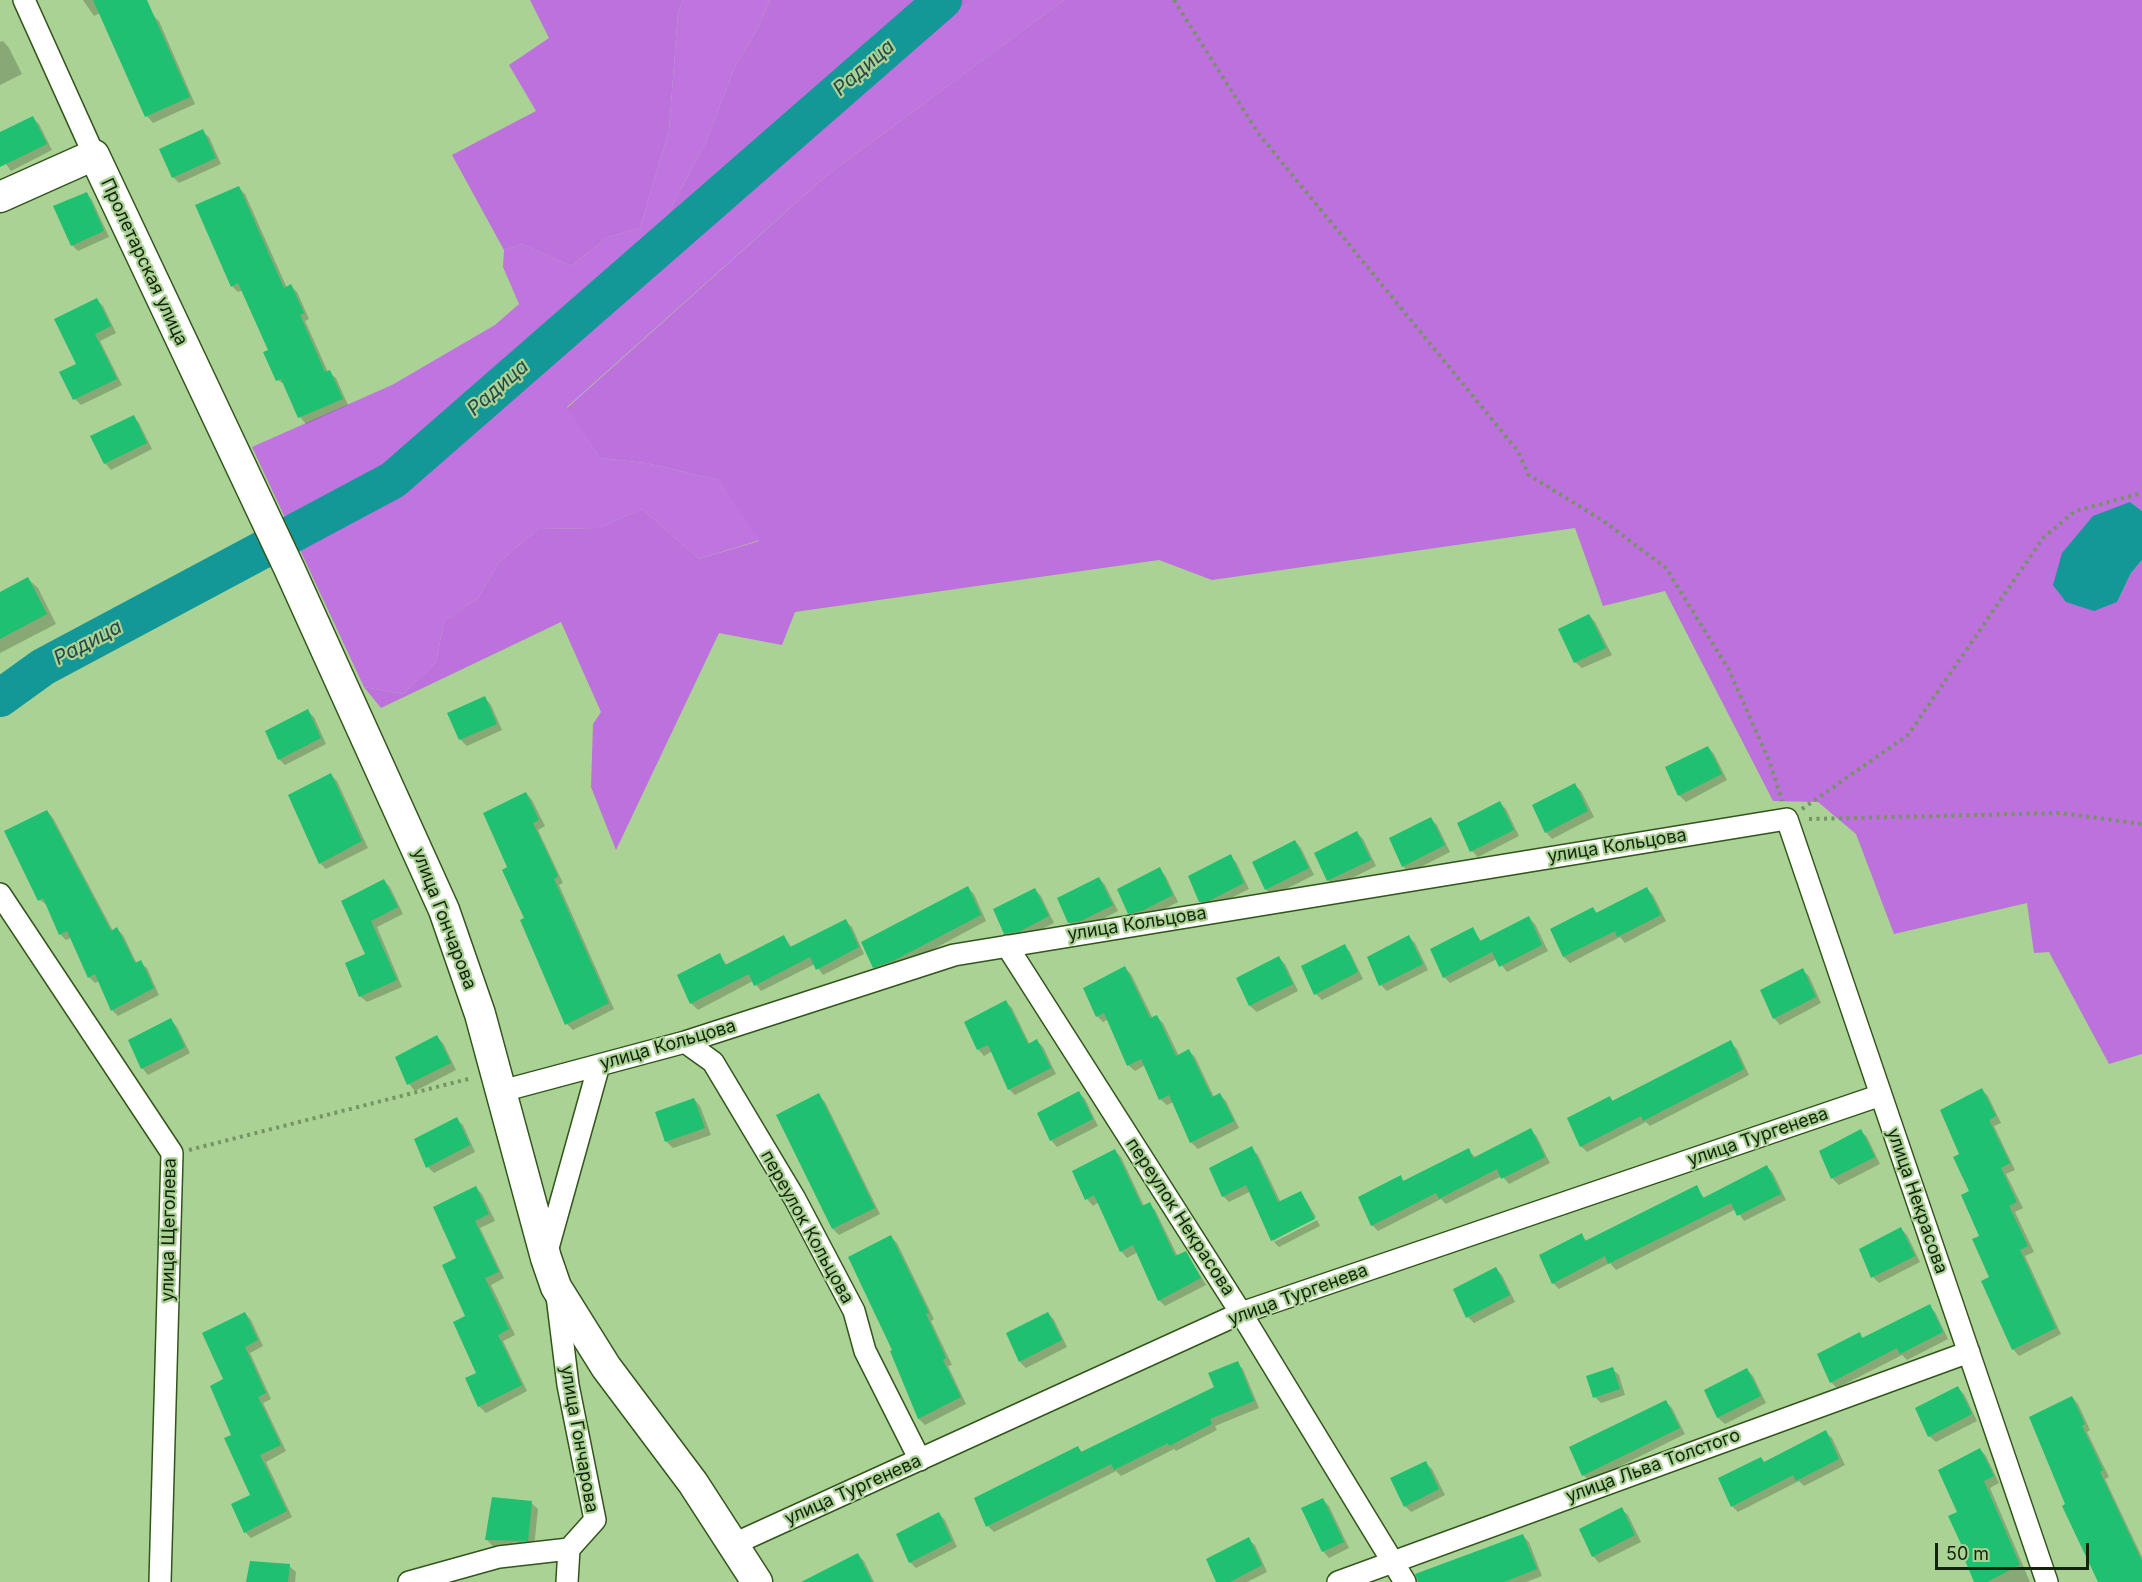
<!DOCTYPE html>
<html>
<head>
<meta charset="utf-8">
<style>
	body { margin:0 }
	#map { position:relative; width:2142px; height:1582px; overflow:hidden; background:#aad294; font-family:Inter,sans-serif }
	canvas { display:block }
	.scale { position:absolute; left:1935px; top:1543px; width:154px; height:27px; box-sizing:border-box; border:3px solid #14230b; border-top:0; padding-left:8px; font-size:18px; line-height:21px; white-space:nowrap; color:#14230b; -webkit-text-stroke:4px #aad294; paint-order:stroke }
</style>
</head>
<body>
<div id="map">
<canvas width="2142" height="1582"></canvas>
<div class="scale">50 m</div>
</div>
<script>
const g = document.querySelector('canvas').getContext('2d');
g.lineJoin = 'round';
function fill(path, color) {
  g.fillStyle = color;
  g.fill(path, 'evenodd');
}
function shape(rows) {
  const path = new Path2D();
  for (const r of rows) {
    path.moveTo(r[0], r[1]);
    for (let i = 2; i < r.length; i += 2) path.lineTo(r[i], r[i + 1]);
  }
  return path;
}
function strokePath(path, color, width, dash) {
  g.strokeStyle = color;
  g.lineWidth = width;
  g.lineCap = dash ? 'butt' : 'round';
  g.setLineDash(dash || []);
  g.stroke(path);
}
function write(font, color, halo, rows, align = 'center') {
  g.font = font + ' Inter,sans-serif';
  g.lineWidth = 4.5;
  g.setLineDash([]);
  g.textBaseline = 'middle';
  g.strokeStyle = halo;
  g.fillStyle = color;
  for (const [text, x, y, turn = 0] of rows) {
    g.save();
    g.translate(x, y);
    g.rotate((+turn || 0) * Math.PI / 180);
    g.textAlign = isNaN(turn) ? turn : align;
    if (halo) g.strokeText(text, 0, 0);
    g.fillText(text, 0, 0);
    g.restore();
  }
}
fill(shape([
	[530,0,683,0,678,13,669,130,640,228,608,237,571,266,522,244,504,250,452,155,536,111,509,65,549,38],
	[770,0,972,0,714,208,677,224,667,215,705,144,735,67,758,28],
	[1064,0,2142,0,2142,511,2130,502,2117,602,2131,573,2142,560,2142,1054,2109,1064,2049,952,2034,953,2027,903,1894,934,1856,834,1818,802,1773,801,1665,591,1603,606,1575,528,1212,580,1159,560,795,612,782,645,719,633,616,850,591,787,593,724,601,712,561,622,381,708,364,687,403,694,436,662,444,621,478,598,499,562,538,529,599,528,642,509,699,559,759,541,719,480,646,463,600,458,567,408,826,176]
]), '#bc71dc');
fill(shape([
	[683,0,770,0,758,28,735,67,705,144,667,215,677,224,714,208,972,0,1064,0,826,176,567,407,600,458,646,463,719,480,760,540,699,559,642,509,599,528,538,529,499,562,478,598,444,621,436,662,403,694,364,687,252,447,392,385,495,325,519,304,503,267,504,250,522,244,571,266,608,237,640,228,669,130,678,13]
]), '#bf74df');
fill(shape([
	[2130,502,2142,511,2142,560,2131,573,2117,602,2094,611,2066,602,2053,585,2062,553,2093,516]
]), '#149797');
fill(shape([
	[83,0,137,0,159,21,195,104,153,123,147,116,100,13,94,16],
	[3,41,9,48,22,74,0,85,0,42],
	[32,118,39,124,52,150,11,171,0,156,0,133],
	[202,131,209,137,221,164,179,183,173,177],
	[239,188,245,194,287,288,291,286,297,292,309,319,305,321,328,372,336,378,348,405,306,424,300,417,285,385,278,380,270,351,243,290,238,292,232,286],
	[86,193,92,200,109,237,78,251,72,245],
	[97,300,103,306,116,333,100,341,122,385,81,405,75,399,78,364],
	[133,416,139,423,152,449,111,470,105,463],
	[28,579,38,588,56,624,0,653,0,593],
	[1589,615,1595,622,1612,655,1582,668,1575,662],
	[485,698,491,705,502,730,467,746,460,739],
	[307,711,314,717,326,744,285,765,279,759],
	[1708,747,1714,754,1727,780,1686,802,1679,795,1667,768],
	[331,775,337,781,368,848,326,869,320,863],
	[1575,785,1581,791,1594,817,1552,839,1546,832,1534,805],
	[526,793,532,800,545,826,538,830,563,883,559,885,614,1009,573,1030,567,1024,522,921,526,919,509,868],
	[1500,803,1506,809,1519,836,1478,857,1472,851],
	[47,811,53,818,113,931,117,929,123,935,137,964,140,962,147,968,159,995,118,1016,112,1010,99,981,95,983,89,977,71,938,66,940,60,934,47,905,40,900],
	[1431,819,1437,825,1450,852,1409,873,1403,866],
	[1357,833,1363,839,1376,866,1334,887,1328,880],
	[1295,841,1301,848,1314,875,1272,896,1266,889],
	[1230,856,1236,862,1249,889,1215,906,1207,908,1200,901],
	[1159,869,1165,875,1178,902,1149,917,1136,919,1129,913],
	[1099,878,1105,885,1118,911,1087,927,1076,929,1069,923],
	[384,881,390,887,403,914,377,927,402,987,367,1002,360,996,367,955,343,902],
	[968,888,974,894,986,921,900,967,880,973,874,967],
	[1647,889,1653,895,1666,921,1625,943,1620,937,1570,963,1564,957,1552,929,1592,908,1598,914],
	[1035,890,1041,896,1054,923,1026,937,1011,940,1005,933],
	[1529,918,1535,924,1548,951,1507,972,1497,959,1450,983,1444,977,1472,929,1482,942],
	[845,921,852,927,864,954,823,975,815,964,761,991,753,981,698,1010,691,1003,679,976,719,955,728,966,784,937,792,948],
	[1409,937,1415,943,1428,970,1387,991,1381,985],
	[1344,946,1350,952,1363,979,1322,1000,1316,994],
	[1279,958,1285,964,1298,991,1257,1012,1250,1006,1238,978],
	[1125,968,1131,974,1153,1019,1157,1017,1163,1023,1179,1056,1189,1051,1195,1057,1214,1097,1220,1095,1226,1101,1239,1128,1198,1149,1191,1142,1173,1102,1167,1105,1160,1099,1145,1065,1135,1071,1128,1065,1108,1019,1103,1022,1097,1016],
	[1802,970,1809,976,1821,1003,1780,1025,1774,1018],
	[1006,1002,1012,1008,1030,1045,1037,1041,1043,1047,1056,1074,1015,1095,1009,1089,992,1051,984,1056,978,1049],
	[171,1020,177,1027,190,1053,148,1075,142,1068],
	[437,1037,443,1043,456,1070,415,1091,409,1084,397,1057],
	[1730,1042,1737,1049,1749,1075,1650,1126,1646,1122,1587,1152,1581,1146,1610,1098,1614,1102],
	[1982,1090,1988,1096,2001,1123,1994,1126,2015,1170,2006,1174,2023,1208,2015,1212,2034,1252,2025,1256,2061,1334,2019,1356,2013,1349,1983,1282,1991,1278,1961,1154],
	[1079,1093,1085,1099,1098,1126,1057,1147,1051,1140],
	[818,1095,825,1102,880,1214,839,1235,833,1229,778,1116],
	[694,1099,700,1106,711,1135,673,1148,667,1142,657,1112],
	[456,1119,463,1125,475,1152,434,1173,428,1167],
	[1531,1130,1537,1137,1550,1163,1509,1184,1502,1176,1446,1204,1441,1199,1378,1231,1372,1225,1400,1177,1405,1182,1468,1150,1476,1158],
	[1861,1131,1867,1137,1880,1164,1839,1185,1833,1179,1820,1151],
	[1251,1148,1258,1155,1281,1203,1301,1192,1316,1217,1273,1241,1251,1191,1229,1202,1223,1196],
	[1115,1151,1121,1157,1144,1206,1149,1204,1155,1210,1178,1257,1186,1252,1206,1285,1165,1306,1159,1300,1138,1252,1127,1258,1121,1251,1099,1202,1093,1206,1087,1199,1074,1172],
	[1767,1167,1773,1173,1786,1200,1744,1221,1736,1209,1616,1270,1610,1263,1559,1289,1553,1283,1581,1235,1588,1242,1696,1187,1705,1199],
	[476,1188,482,1194,495,1221,480,1228,504,1278,491,1285,515,1335,503,1341,527,1391,486,1413,479,1406,467,1379,478,1374,458,1259],
	[1317,1220,1320,1226,1279,1247,1274,1242],
	[1901,1229,1907,1235,1920,1262,1879,1283,1873,1277],
	[891,1237,897,1243,934,1319,931,1321,952,1365,948,1366,966,1404,925,1425,919,1419,892,1352],
	[1496,1269,1502,1275,1515,1302,1474,1323,1468,1317],
	[1929,1306,1935,1312,1948,1339,1907,1360,1902,1355,1837,1388,1831,1382,1859,1334,1864,1339],
	[245,1313,251,1320,263,1346,250,1353,271,1399,263,1403,286,1451,266,1462,292,1517,251,1538,245,1532,252,1495,233,1435,225,1380],
	[1048,1313,1054,1320,1067,1347,1026,1368,1020,1362],
	[1237,1363,1243,1369,1259,1408,1215,1426,1217,1430,1176,1451,1174,1449,1121,1476,1116,1471,994,1532,988,1526,1078,1448,1083,1453,1216,1388],
	[1612,1369,1619,1375,1625,1395,1601,1403,1595,1397],
	[1747,1370,1753,1376,1766,1403,1725,1424,1718,1418,1706,1390],
	[1958,1388,1964,1394,1977,1421,1936,1442,1929,1436],
	[2072,1397,2078,1404,2090,1430,2087,1432,2109,1477,2105,1479,2142,1557,2142,1582,2101,1582,2067,1505],
	[1666,1402,1672,1408,1685,1434,1590,1481,1583,1475],
	[1825,1432,1832,1438,1845,1465,1804,1486,1799,1481,1738,1512,1732,1506,1760,1458,1765,1463],
	[1980,1449,1986,1456,1999,1483,1990,1488,2030,1582,1978,1582,1959,1513],
	[1425,1463,1432,1469,1445,1495,1411,1512,1405,1506],
	[1323,1500,1329,1506,1349,1548,1329,1558,1323,1551],
	[531,1503,538,1509,534,1547,493,1546,487,1540],
	[1621,1509,1628,1515,1641,1542,1599,1563,1593,1556,1581,1529],
	[939,1514,945,1520,957,1547,916,1568,910,1562],
	[1523,1536,1529,1542,1542,1576,1526,1582,1421,1582],
	[1248,1539,1255,1545,1267,1572,1247,1582,1218,1582],
	[857,1554,864,1561,874,1582,820,1582],
	[289,1566,296,1572,295,1582,248,1582]
]), '#0003');
strokePath(shape([
	[0,698,43,667,393,480,943,0]
]), '#149797', 38);
fill(shape([
	[93,0,147,0,190,97,145,117],
	[33,116,47,144,0,167,0,132],
	[203,129,216,158,172,178,159,149],
	[239,186,284,288,291,284,304,313,300,315,325,372,330,370,343,399,298,418,281,379,276,381,263,352,268,350,238,283,231,287,195,205],
	[87,192,104,231,71,246,53,206],
	[97,298,111,326,95,334,117,379,73,400,59,372,76,364,54,319],
	[134,415,147,443,104,464,90,436],
	[28,577,47,614,0,639,0,592],
	[1589,614,1606,648,1574,663,1558,629],
	[485,696,497,724,459,740,447,713],
	[308,709,321,738,278,760,265,731],
	[1708,746,1722,774,1678,796,1665,767],
	[331,773,362,841,319,864,288,795],
	[1575,783,1588,811,1545,833,1532,805],
	[526,792,539,820,533,823,558,876,554,879,609,1003,565,1025,520,920,524,918,502,870,507,867,483,813],
	[1500,801,1514,830,1470,852,1457,823],
	[47,810,111,931,117,927,135,963,141,960,154,988,111,1011,95,974,88,978,67,931,59,935,43,898,38,901,4,831],
	[1431,817,1445,845,1402,867,1389,838],
	[1357,831,1371,860,1327,881,1314,853],
	[1295,840,1309,868,1265,890,1252,862],
	[1231,854,1244,883,1209,901,1199,902,1188,876],
	[1160,867,1173,895,1142,911,1128,914,1117,889],
	[1099,877,1113,905,1081,921,1068,923,1057,898],
	[384,879,398,907,371,921,397,980,359,997,345,963,365,954,341,901],
	[968,886,981,915,893,961,873,968,861,942],
	[1647,887,1661,915,1617,937,1615,931,1563,957,1550,929,1593,907,1596,913],
	[1035,888,1049,916,1019,932,1004,934,993,909],
	[1529,916,1542,945,1499,967,1492,952,1443,978,1430,949,1473,927,1480,941],
	[846,919,859,947,816,970,810,957,754,986,749,974,690,1004,677,975,720,953,725,965,784,935,790,947],
	[1409,935,1423,964,1379,986,1367,957],
	[1345,944,1358,972,1314,995,1301,966],
	[1279,956,1293,984,1249,1006,1236,978],
	[1125,966,1150,1018,1157,1015,1176,1056,1189,1049,1212,1097,1220,1093,1234,1121,1190,1143,1169,1095,1159,1100,1141,1059,1127,1066,1104,1013,1096,1017,1083,988],
	[1803,968,1816,997,1773,1019,1760,990],
	[1006,1000,1028,1044,1037,1039,1051,1068,1008,1090,988,1045,977,1050,964,1022],
	[171,1018,185,1047,141,1069,128,1040],
	[437,1035,451,1063,407,1085,395,1057],
	[1731,1040,1744,1069,1643,1121,1641,1116,1580,1147,1567,1118,1610,1096,1612,1101],
	[1982,1088,1996,1116,1989,1120,2010,1163,2001,1168,2017,1202,2009,1206,2028,1246,2020,1250,2056,1328,2012,1350,1981,1281,1989,1277,1972,1239,1979,1236,1961,1195,1969,1191,1953,1157,1959,1154,1940,1110],
	[1079,1091,1093,1119,1050,1141,1037,1113],
	[819,1093,875,1208,832,1229,776,1115],
	[694,1098,705,1128,665,1142,655,1112],
	[457,1117,470,1145,426,1168,414,1139],
	[1531,1128,1545,1157,1501,1179,1497,1169,1439,1199,1436,1193,1371,1226,1358,1197,1401,1175,1403,1181,1469,1148,1473,1158],
	[1861,1129,1875,1157,1831,1179,1819,1151],
	[1252,1146,1278,1202,1301,1191,1315,1219,1271,1241,1246,1185,1222,1197,1209,1168],
	[1115,1149,1142,1206,1150,1202,1175,1256,1186,1251,1201,1278,1158,1301,1133,1245,1120,1252,1094,1195,1085,1200,1072,1171],
	[1767,1165,1781,1194,1737,1216,1731,1203,1608,1264,1605,1256,1552,1284,1539,1255,1582,1233,1585,1241,1697,1185,1703,1198],
	[476,1186,489,1214,475,1221,499,1272,485,1278,509,1329,498,1335,522,1385,478,1407,465,1378,476,1373,453,1322,465,1316,442,1265,456,1258,433,1207],
	[1901,1227,1915,1256,1871,1278,1859,1249],
	[891,1235,929,1313,926,1314,946,1358,943,1360,961,1397,918,1419,890,1351,892,1350,848,1257],
	[1496,1267,1510,1295,1466,1318,1453,1289],
	[1930,1304,1943,1332,1900,1354,1897,1348,1830,1383,1817,1354,1860,1332,1862,1338],
	[245,1312,258,1340,245,1347,266,1393,258,1397,281,1445,260,1455,287,1511,244,1533,231,1504,250,1495,224,1438,231,1435,210,1386,223,1379,202,1333],
	[1048,1312,1062,1340,1019,1362,1006,1333],
	[1238,1361,1254,1401,1210,1419,1212,1424,1169,1446,1168,1443,1114,1470,1111,1464,986,1527,974,1498,1078,1446,1081,1452,1214,1387,1208,1373],
	[1613,1367,1620,1389,1593,1398,1586,1376],
	[1747,1368,1761,1396,1717,1418,1704,1390],
	[1958,1386,1972,1414,1928,1437,1915,1408],
	[2072,1396,2085,1424,2082,1426,2103,1470,2100,1472,2142,1561,2142,1582,2098,1582,2062,1506,2065,1504,2029,1417],
	[1666,1400,1680,1428,1582,1476,1569,1447],
	[1826,1430,1839,1459,1796,1481,1793,1475,1731,1507,1718,1478,1761,1457,1764,1462],
	[1980,1448,1994,1476,1984,1481,2020,1565,1987,1582,1974,1582,1964,1558,1967,1557,1948,1516,1957,1512,1938,1470],
	[1426,1461,1439,1489,1404,1507,1390,1478],
	[492,1497,532,1501,528,1541,485,1540],
	[1323,1498,1344,1542,1322,1552,1301,1508],
	[1622,1507,1635,1535,1592,1557,1579,1529],
	[939,1512,952,1541,909,1563,896,1534],
	[1523,1534,1537,1569,1504,1582,1418,1582,1415,1574],
	[1249,1537,1262,1565,1230,1582,1216,1582,1206,1559],
	[858,1553,872,1582,801,1582],
	[250,1561,290,1564,288,1582,246,1582]
]), '#20c072');
const street = shape([
	[24,0,94,155],
	[0,894,172,1153,160,1582],
	[1007,946,1241,1313,1405,1582],
	[685,1042,713,1062,795,1199,854,1311,865,1351,920,1460],
	[502,1091,685,1042,954,955,1787,819,2047,1582],
	[546,1255,599,1065],
	[557,1296,568,1385,595,1520,569,1549,567,1582],
	[734,1544,1241,1313,1881,1095],
	[409,1582,499,1557,569,1549],
	[1338,1582,1969,1352]
]);
const secondary = shape([
	[0,197,94,155,289,568,444,910,480,1014,546,1258,556,1287,606,1367,693,1483,757,1582]
]);
strokePath(street, '#32551b', 24);
strokePath(secondary, '#32551b', 33);
strokePath(shape([
	[1174,0,1258,133,1517,450,1529,475,1605,522,1666,568,1729,670,1770,763,1782,801],
	[1802,809,1908,735,2043,538,2075,511,2142,493],
	[1809,819,2061,813,2142,824],
	[189,1150,472,1078]
]), '#759463', 4, [3, 4.5]);
strokePath(street, '#fff', 21);
strokePath(secondary, '#fff', 30);
write('18px', '#14230b', '#aad294', [
	["Пролетарская улица",144,262,65],
	["улица Кольцова",1617,846,-9],
	["улица Гончарова",444,919,69],
	["улица Кольцова",1137,924,-9],
	["улица Кольцова",668,1045,-16],
	["улица Тургенева",1758,1137,-19],
	["улица Некрасова",1917,1201,71],
	["переулок Некрасова",1180,1217,57],
	["переулок Кольцова",807,1227,61],
	["улица Щеголева",169,1230,-89],
	["улица Тургенева",1298,1295,-20],
	["улица Гончарова",579,1439,80],
	["улица Льва Толстого",1653,1466,-20],
	["улица Тургенева",853,1490,-24]
]);
write('italic 20px', '#264848', '#aad294', [
	["Радица",864,68,-41],
	["Радица",498,388,-41],
	["Радица",88,643,-28]
]);
</script>
</body>
</html>
